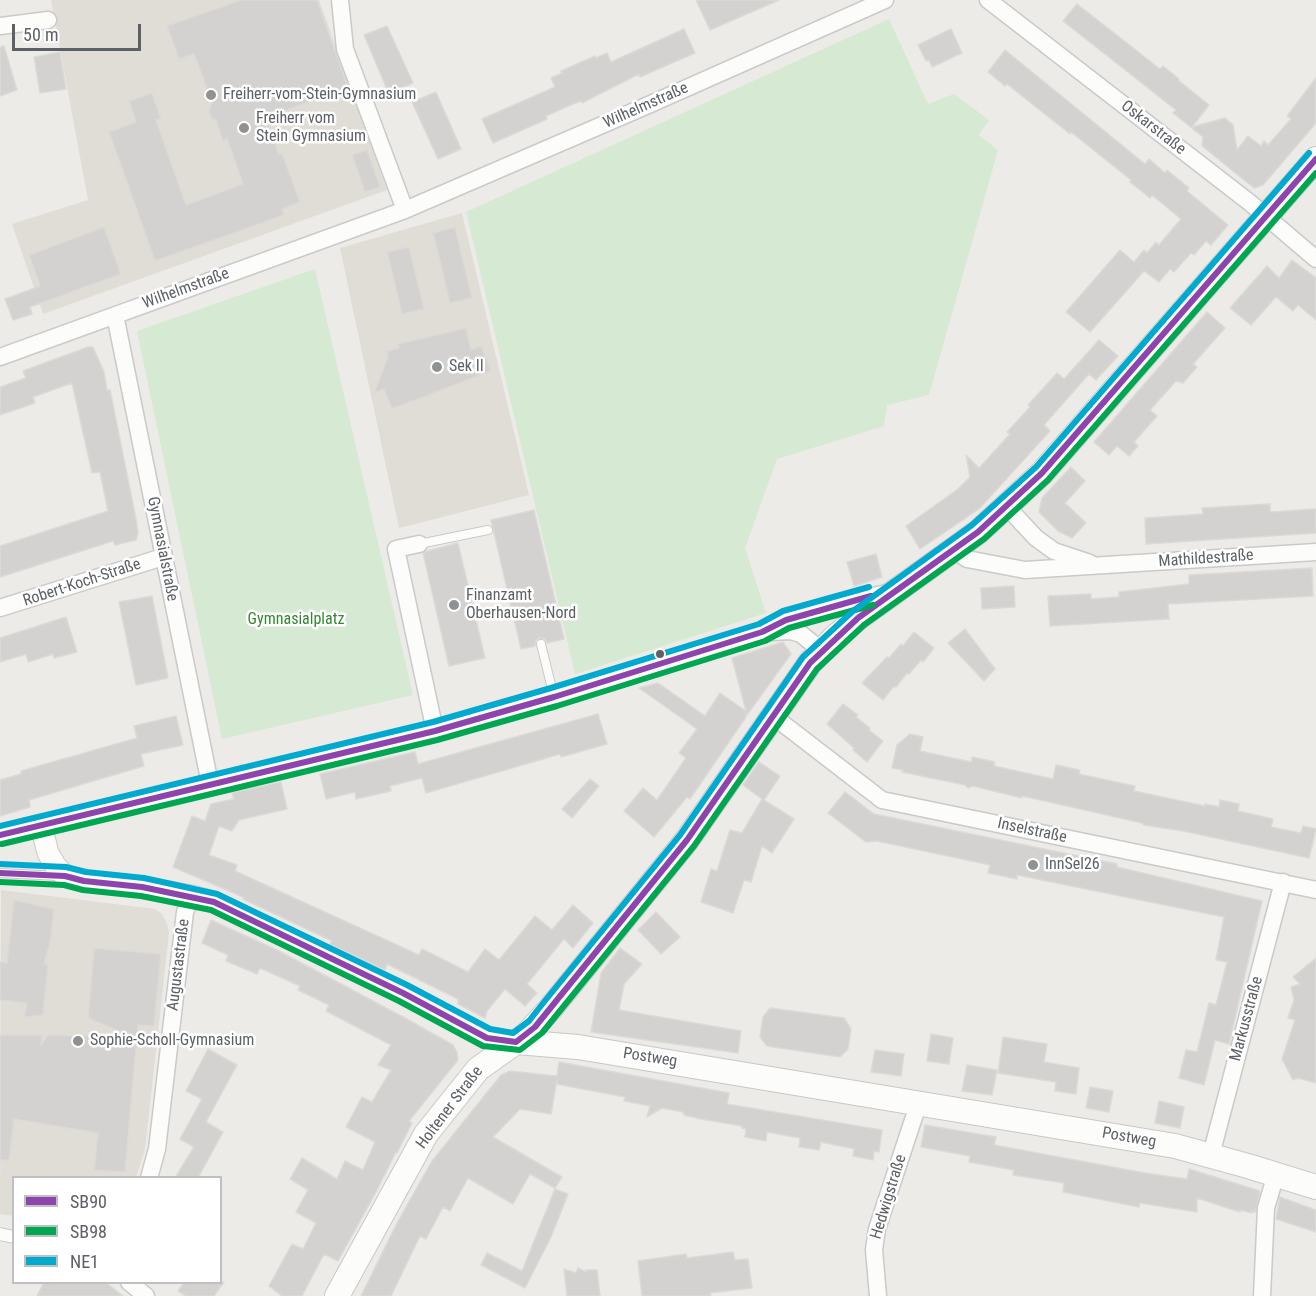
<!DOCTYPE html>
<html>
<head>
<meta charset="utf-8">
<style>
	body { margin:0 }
	#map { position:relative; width:1316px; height:1296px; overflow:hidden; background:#edebe7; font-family:"Roboto Condensed",sans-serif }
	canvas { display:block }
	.legend { position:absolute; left:12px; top:1176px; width:210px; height:108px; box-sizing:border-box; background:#fff; border:2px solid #bec0c2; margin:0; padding:8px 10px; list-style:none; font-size:18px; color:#5d6166 }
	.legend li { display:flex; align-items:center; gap:12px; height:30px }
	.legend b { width:30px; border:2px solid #bec0c2 }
	.scale { position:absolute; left:12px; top:24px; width:129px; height:27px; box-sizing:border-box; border:3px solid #5d6166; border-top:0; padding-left:8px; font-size:18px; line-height:21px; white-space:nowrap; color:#5d6166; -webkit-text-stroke:4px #fff; paint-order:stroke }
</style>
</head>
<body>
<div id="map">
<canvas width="1316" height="1296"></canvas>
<ul class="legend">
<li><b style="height:8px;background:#8e44ad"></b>SB90</li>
<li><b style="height:8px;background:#00a651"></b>SB98</li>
<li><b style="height:8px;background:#00a9ce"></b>NE1</li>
</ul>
<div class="scale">50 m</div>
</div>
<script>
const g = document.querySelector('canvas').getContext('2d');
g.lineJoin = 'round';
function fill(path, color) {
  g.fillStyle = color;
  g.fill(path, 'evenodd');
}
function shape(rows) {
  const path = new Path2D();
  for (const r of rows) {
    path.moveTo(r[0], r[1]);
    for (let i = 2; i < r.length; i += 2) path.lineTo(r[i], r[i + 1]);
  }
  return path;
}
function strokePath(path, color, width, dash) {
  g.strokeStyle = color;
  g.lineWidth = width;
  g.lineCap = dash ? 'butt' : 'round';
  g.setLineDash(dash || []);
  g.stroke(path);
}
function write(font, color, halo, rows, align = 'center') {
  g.font = font + ' "Roboto Condensed",sans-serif';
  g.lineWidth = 5;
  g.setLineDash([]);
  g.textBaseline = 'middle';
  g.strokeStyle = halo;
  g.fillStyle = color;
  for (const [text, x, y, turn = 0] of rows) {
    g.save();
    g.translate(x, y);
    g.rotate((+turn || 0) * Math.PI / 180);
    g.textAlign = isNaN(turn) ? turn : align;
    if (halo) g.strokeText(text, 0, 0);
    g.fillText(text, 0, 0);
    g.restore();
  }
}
fill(shape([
	[51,0,319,0,387,190,43,314,12,224,88,200],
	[462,213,529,495,399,528,340,248],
	[1,890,155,909,162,914,167,923,169,933,145,1149,137,1175,135,1178,14,1178,13,1216,0,1214]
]), '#e0ddd7');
fill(shape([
	[889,19,928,104,954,94,989,120,979,135,998,150,929,395,887,405,884,426,777,459,745,548,766,613,575,674,466,212],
	[315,269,413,695,222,739,137,331]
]), '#d6e9d2');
const building = shape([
	[241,0,317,0,348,88,281,112,283,119,269,125,279,155,282,153,300,202,282,209,284,215,155,261,109,132,136,122,129,101,152,93,161,119,156,120,186,205,243,184,227,139,223,141,216,120,211,118,209,111,212,102,194,54,179,59,167,26,241,0],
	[696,0,779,0,710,30,696,0],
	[1077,4,1160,69,1163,66,1179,79,1178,80,1209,105,1192,127,1225,118,1233,125,1237,150,1248,136,1261,146,1264,141,1268,145,1291,119,1287,116,1316,78,1316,123,1263,185,1254,188,1202,146,1203,137,1173,113,1176,110,1063,21,1077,4],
	[387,26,413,83,389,94,364,35,387,26],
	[684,29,695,53,640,77,639,74,582,103,581,101,573,104,546,116,547,119,493,143,482,119,555,87,551,78,562,73,561,71,595,56,596,58,607,53,611,62,684,29],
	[951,29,962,53,932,67,929,60,926,61,918,45,951,29],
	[4,46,17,90,0,96,0,47,4,46],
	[1005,50,1145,164,1149,159,1165,173,1167,170,1189,188,1187,191,1228,225,1211,245,1206,241,1194,255,1191,253,1174,272,1170,269,1159,282,1144,271,1090,332,1066,312,1120,250,1134,262,1144,250,1147,253,1156,242,1159,245,1181,219,1152,195,1150,198,1130,182,1131,180,1071,132,1070,134,1007,84,1005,86,988,72,1005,50],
	[60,52,66,89,40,93,34,57,60,52],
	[436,92,461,149,438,159,412,102,436,92],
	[367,150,380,187,365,192,352,155,367,150],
	[104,227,121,274,30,307,32,314,13,320,5,299,40,286,29,255,104,227],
	[455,227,472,298,450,303,433,233,455,227],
	[409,247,424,309,402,314,387,252,409,247],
	[1292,260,1316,278,1316,320,1298,305,1293,311,1276,297,1251,325,1230,308,1267,266,1279,278,1292,260],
	[1207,312,1225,328,1193,364,1197,367,1183,383,1176,381,1150,410,1157,416,1134,442,1138,446,1129,456,1117,446,1109,455,1094,442,1207,312],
	[466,328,471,350,481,346,491,371,392,409,384,389,374,393,388,357,387,351,399,348,398,344,466,328],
	[1099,340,1118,356,1096,380,1089,374,1044,425,1050,431,979,509,920,549,906,526,958,489,970,477,966,455,979,468,1010,434,1007,432,1030,407,1028,405,1057,373,1064,379,1099,340],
	[88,347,93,347,104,372,107,390,110,390,136,519,138,533,136,540,115,545,113,541,0,577,0,546,108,511,100,472,92,473,72,383,33,397,35,403,0,415,0,387,26,378,23,371,88,347],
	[1071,467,1085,481,1065,503,1086,523,1072,538,1058,531,1039,512,1042,498,1071,467],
	[1270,504,1270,512,1316,509,1316,533,1146,544,1145,518,1203,514,1202,508,1270,504],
	[534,510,564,639,547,643,545,639,540,638,536,640,535,646,521,649,491,520,534,510],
	[458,543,485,658,449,666,423,553,427,551,458,543],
	[876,554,882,577,854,586,847,562,876,554],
	[1312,568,1313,596,1168,604,1169,619,1050,626,1048,596,1091,594,1091,599,1119,597,1119,592,1189,584,1189,575,1312,568],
	[1014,586,1015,607,982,609,981,588,1014,586],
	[152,596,168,678,136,685,119,602,152,596],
	[66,617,77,652,54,658,53,654,28,662,26,654,0,662,0,638,66,617],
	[965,629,995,669,984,681,948,643,965,629],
	[914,632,934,648,923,662,921,660,909,674,907,673,896,687,894,686,883,700,862,683,887,657,889,658,901,644,903,646,914,632],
	[783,642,791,654,747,715,746,713,746,717,690,799,687,797,654,837,624,811,643,788,657,800,686,758,679,753,697,729,639,688,658,683,705,716,720,693,746,711,732,658,783,642],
	[843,704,858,715,856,717,870,728,869,730,883,741,867,762,853,750,854,748,827,724,843,704],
	[598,714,607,744,561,757,560,754,426,793,422,778,390,786,391,791,356,799,355,792,326,799,320,774,415,752,418,764,598,714],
	[176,716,183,745,141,754,144,766,29,800,30,807,0,816,0,780,21,774,21,771,137,738,134,726,176,716],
	[910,734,923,737,920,751,971,762,972,757,995,762,994,766,1053,779,1056,765,1080,770,1079,774,1135,786,1134,791,1205,806,1205,804,1219,807,1220,800,1239,804,1238,811,1273,819,1271,827,1301,833,1303,826,1316,829,1309,858,1183,831,1144,825,1142,823,1036,799,1022,796,1022,798,973,786,968,788,965,785,902,772,903,770,892,768,897,745,910,734],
	[759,762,780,776,764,800,794,819,772,853,762,846,751,882,744,880,733,913,701,902,711,869,717,871,730,830,742,833,762,799,743,785,759,762],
	[590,779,599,786,572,818,562,809,590,779],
	[281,782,287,809,239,820,232,831,219,826,209,855,237,865,235,871,419,955,422,949,468,972,485,949,499,960,535,916,552,930,573,905,593,923,573,948,564,939,527,984,537,993,525,1006,505,989,487,1011,485,1018,458,1004,458,999,387,964,385,970,330,944,332,941,243,899,243,897,173,867,192,816,205,821,211,804,234,799,232,793,281,782],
	[845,792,874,814,1117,864,1117,867,1262,901,1229,1044,1215,1040,1204,1085,1179,1078,1186,1050,1197,1052,1209,1003,1216,1005,1227,962,1216,960,1224,917,1017,875,1017,879,988,873,990,865,877,841,866,842,828,813,845,792],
	[14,900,54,909,50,943,44,964,48,965,43,1015,24,1017,27,1003,0,1000,0,962,7,963,14,900],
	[656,912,680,937,661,954,638,930,656,912],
	[211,920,279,951,405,1018,453,1045,457,1052,458,1060,409,1121,412,1123,397,1153,396,1152,376,1192,338,1261,324,1254,302,1296,282,1296,269,1286,292,1244,303,1249,316,1223,296,1212,308,1190,290,1179,302,1158,337,1179,345,1161,363,1170,375,1142,346,1127,362,1097,372,1102,391,1070,378,1065,391,1045,326,1011,329,1005,298,990,300,986,260,968,257,974,226,961,228,955,202,943,211,920],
	[94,948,161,954,154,1026,138,1025,125,1172,94,1170,98,1133,14,1119,9,1160,0,1160,0,1035,42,1035,41,1045,48,1035,132,1037,88,1018,94,948],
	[620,948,642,964,624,984,619,1010,741,1031,738,1053,591,1032,601,973,620,948],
	[1316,958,1316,1083,1298,1078,1293,1080,1282,1059,1295,1020,1288,1018,1294,1000,1291,987,1300,984,1293,977,1316,958],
	[770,1008,844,1018,851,1029,848,1049,840,1057,767,1046,760,1037,763,1017,770,1008],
	[931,1034,953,1038,949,1064,927,1061,931,1034],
	[1003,1037,1047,1044,1044,1062,1079,1068,1076,1094,1055,1091,1056,1082,998,1073,1003,1037],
	[208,1049,237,1065,206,1122,223,1132,198,1178,175,1178,194,1147,180,1139,202,1099,186,1091,208,1049],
	[875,1050,904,1054,901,1076,871,1072,875,1050],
	[559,1062,729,1093,727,1104,882,1130,879,1152,874,1151,873,1160,853,1156,854,1149,821,1142,819,1150,799,1147,800,1138,767,1132,766,1141,745,1137,746,1129,742,1128,742,1126,701,1119,684,1115,683,1112,662,1108,647,1117,650,1106,624,1101,625,1097,556,1084,557,1080,551,1114,520,1109,493,1137,562,1177,555,1188,530,1174,513,1204,468,1178,450,1211,443,1207,426,1239,420,1236,391,1296,361,1296,397,1223,432,1161,501,1075,510,1071,557,1076,559,1062],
	[967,1065,997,1070,992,1095,962,1091,967,1065],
	[1090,1087,1113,1091,1109,1112,1086,1108,1090,1087],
	[1159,1101,1184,1107,1180,1128,1155,1123,1159,1101],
	[925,1125,996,1137,994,1145,1145,1173,1187,1179,1189,1169,1260,1191,1255,1212,1252,1211,1252,1213,1240,1210,1240,1212,1197,1198,1197,1212,1140,1203,1139,1207,1063,1192,1064,1183,1013,1175,1014,1170,969,1162,970,1156,921,1147,925,1125],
	[555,1189,568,1194,551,1237,525,1288,481,1265,487,1253,522,1271,555,1189],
	[1280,1197,1316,1210,1316,1232,1276,1219,1280,1197],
	[733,1252,735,1260,748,1259,752,1288,710,1293,711,1296,642,1296,638,1261,686,1254,687,1258,733,1252],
	[578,1268,586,1272,586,1270,597,1270,600,1296,567,1296,564,1269,576,1273,578,1268],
	[44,1282,105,1282,123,1296,37,1296,44,1282],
	[184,1282,224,1282,214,1296,186,1296,178,1291,184,1282]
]);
fill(building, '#d3d2d0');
strokePath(building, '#dcdad6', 1.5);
const service = shape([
	[419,544,488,530],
	[541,644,554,697],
	[0,873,59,876]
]);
const pedestrian = shape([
	[0,1234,14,1237]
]);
const minor = shape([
	[340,0,345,49,405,210],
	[988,0,1249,202,1316,259],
	[0,26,48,20],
	[115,315,210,784],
	[0,357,405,210,646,106,885,0],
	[1007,507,1036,538,1054,551,1090,563],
	[419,544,396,549,435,731],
	[954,550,967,559,1025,570,1316,552],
	[0,608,163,557],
	[769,632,791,631,801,634,822,651],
	[773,716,882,800,1316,890],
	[41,825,435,731,554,697,762,632,786,620,845,602,887,593],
	[1211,1155,1283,882],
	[149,1178,157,1149,185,912,192,896],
	[129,1282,146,1296],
	[878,1296,874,1250,877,1229,919,1102],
	[1262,1296,1266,1208,1276,1174]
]);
const tertiary = shape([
	[0,835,41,825,48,853,55,865,65,876,84,881,142,887,192,896,214,902,403,993,487,1038,516,1042]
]);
const secondary = shape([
	[516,1042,578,1047,1175,1146,1248,1166,1316,1187],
	[337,1296,426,1134,478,1069,526,1035,551,1008,687,840,810,663,834,638,858,618,978,532,1042,473,1316,159]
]);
strokePath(service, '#c9cac9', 10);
strokePath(pedestrian, '#c9cac9', 14);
strokePath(minor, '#c9cac9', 19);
strokePath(tertiary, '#c9cac9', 23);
strokePath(secondary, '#c8c8c8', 26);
strokePath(service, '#fcfcfb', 8);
strokePath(pedestrian, '#fcfcfb', 12);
strokePath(minor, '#fcfcfb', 16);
strokePath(tertiary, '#fcfcfb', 21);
strokePath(secondary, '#fcfcfb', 24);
strokePath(shape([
	[0,835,435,731,554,697,762,632,786,620,871,596],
	[0,873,65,876,84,881,142,887,214,902,403,993,487,1038,516,1042,535,1027,687,840,810,663,858,618,978,532,1042,473,1316,159]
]), '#8e44ad', 6);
strokePath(shape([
	[2,844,437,740,557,706,765,641,789,628,873,605],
	[0,882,64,885,83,890,141,896,211,910,399,1001,483,1046,520,1050,542,1033,694,846,817,669,864,625,984,539,1048,480,1316,173]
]), '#00a651', 6);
strokePath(shape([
	[0,826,433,722,551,688,759,624,783,611,869,587],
	[0,864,66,867,86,872,144,878,217,894,407,985,490,1029,513,1033,529,1021,544,1002,680,835,803,657,853,611,972,525,1036,467,1309,153]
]), '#00a9ce', 6);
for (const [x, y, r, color] of [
	[211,95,6,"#8f9193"],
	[244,128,6,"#8f9193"],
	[437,367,6,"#8f9193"],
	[454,605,6,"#8f9193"],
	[660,654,5,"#5d6166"],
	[1033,865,6,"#8f9193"],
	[78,1041,6,"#8f9193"]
]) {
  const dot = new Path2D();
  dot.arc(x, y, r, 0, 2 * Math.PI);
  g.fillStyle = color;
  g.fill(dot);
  strokePath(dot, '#fff', 2);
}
write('16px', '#5d6166', '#fff', [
	["Freiherr-vom-Stein-Gymnasium",223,95],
	["Freiherr vom",256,119],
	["Stein Gymnasium",256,137],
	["Sek II",449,367],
	["Finanzamt",466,596],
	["Oberhausen-Nord",466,614],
	["InnSel26",1045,865],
	["Sophie-Scholl-Gymnasium",90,1041]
], 'left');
write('16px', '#5d6166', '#fff', [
	["Wilhelmstraße",646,106,-24],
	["Oskarstraße",1153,128,38],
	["Wilhelmstraße",186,289,-20],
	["Gymnasialstraße",162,549,79],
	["Mathildestraße",1206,559,-4],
	["Robert-Koch-Straße",82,583,-18],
	["Inselstraße",1032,831,12],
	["Augustastraße",179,965,-83],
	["Markusstraße",1247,1019,-75],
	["Postweg",650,1058,9],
	["Holtener Straße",450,1108,-53],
	["Postweg",1129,1138,10],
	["Hedwigstraße",889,1197,-73]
]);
write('16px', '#358633', '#fff', [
	["Gymnasialplatz",296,620]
]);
</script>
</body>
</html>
